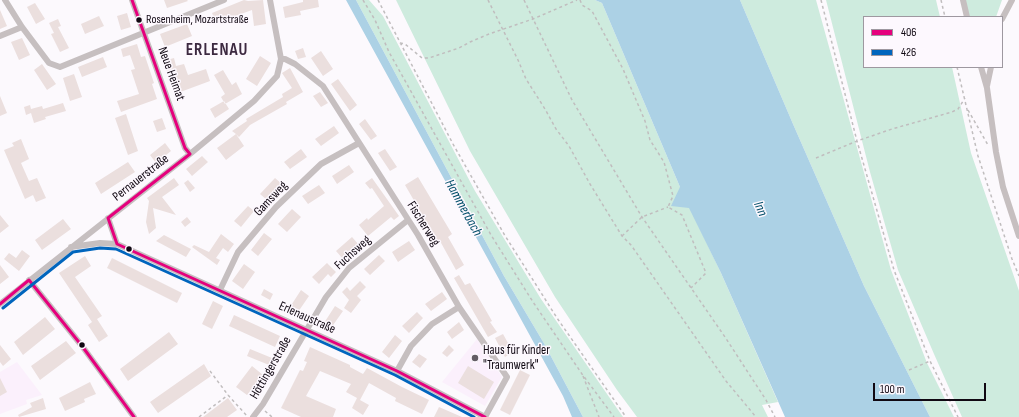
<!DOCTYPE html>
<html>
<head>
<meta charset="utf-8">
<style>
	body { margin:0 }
	#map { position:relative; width:1019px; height:417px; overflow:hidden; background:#fcf9fd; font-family:"Sofia Sans Condensed",sans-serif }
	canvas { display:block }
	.legend { position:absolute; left:863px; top:16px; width:140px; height:52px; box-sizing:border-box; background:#fdf8fe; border:1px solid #9e98a0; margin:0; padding:5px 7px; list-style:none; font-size:12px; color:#100812 }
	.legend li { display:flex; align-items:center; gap:8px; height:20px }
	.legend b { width:20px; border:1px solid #9e98a0 }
	.scale { position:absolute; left:873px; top:383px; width:113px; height:18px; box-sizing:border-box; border:2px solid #100812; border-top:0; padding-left:5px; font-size:12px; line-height:14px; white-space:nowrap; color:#100812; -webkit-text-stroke:3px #fdf8fe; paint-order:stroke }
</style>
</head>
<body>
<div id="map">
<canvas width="1019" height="417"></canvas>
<ul class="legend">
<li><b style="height:5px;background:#e5007d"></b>406</li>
<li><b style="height:5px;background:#0065bd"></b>426</li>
</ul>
<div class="scale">100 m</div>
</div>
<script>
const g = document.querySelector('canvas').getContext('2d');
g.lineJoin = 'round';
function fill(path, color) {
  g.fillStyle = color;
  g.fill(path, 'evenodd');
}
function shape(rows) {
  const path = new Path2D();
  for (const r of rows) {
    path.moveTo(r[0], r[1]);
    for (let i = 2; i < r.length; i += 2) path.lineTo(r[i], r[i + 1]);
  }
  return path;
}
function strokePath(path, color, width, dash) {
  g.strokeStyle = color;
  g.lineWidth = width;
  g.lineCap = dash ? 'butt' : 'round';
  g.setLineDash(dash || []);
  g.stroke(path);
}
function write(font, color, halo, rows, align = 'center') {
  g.font = font + ' "Sofia Sans Condensed",sans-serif';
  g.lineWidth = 3;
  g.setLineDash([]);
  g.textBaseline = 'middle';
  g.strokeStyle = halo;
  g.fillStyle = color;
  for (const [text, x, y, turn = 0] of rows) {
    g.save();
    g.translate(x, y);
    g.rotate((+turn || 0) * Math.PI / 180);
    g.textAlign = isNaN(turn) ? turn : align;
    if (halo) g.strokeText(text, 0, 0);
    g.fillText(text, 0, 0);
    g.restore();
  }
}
fill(shape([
	[477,339,502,377,485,406,442,382],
	[17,362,42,395,26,400,27,404,0,414,0,372]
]), '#fbf0fc');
fill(shape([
	[356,0,369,0,383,16,475,191,541,299,623,417,583,417,545,345,504,276],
	[396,0,595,0,602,3,680,187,721,273,778,402,762,405,768,417,637,417,617,390,555,297,470,151],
	[740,0,816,0,891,270,927,363,954,417,930,417,864,286,793,124],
	[826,0,936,0,940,17,864,17,864,67,952,67,971,153,1019,291,1019,417,962,417,934,354,898,270,870,172],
	[964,0,1002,0,996,17,968,17]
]), '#ceebde');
fill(shape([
	[346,0,356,0,504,276,545,345,583,417,572,417,563,396],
	[595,0,740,0,793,124,864,286,930,417,785,417,721,273,689,208,671,206,680,187,602,3]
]), '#acd1e5');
fill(shape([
	[164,0,187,0,188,1,167,8],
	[244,0,248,1,263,0,266,24,254,26,252,10,216,23,212,13],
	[303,0,318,0,319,7,300,11,301,15,285,18,283,7,303,2],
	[35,3,45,19,36,24,27,7],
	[0,10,7,26,0,29],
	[127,13,131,27,121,30,117,16],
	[99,16,104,26,85,34,81,24],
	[58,19,61,26,58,27,69,48,60,52,51,34,54,33,49,23],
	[187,24,192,36,165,47,160,34],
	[22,38,30,55,19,60,11,42],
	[137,44,141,57,145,56,154,83,152,84,157,99,121,112,117,101,139,94,131,70,135,69,130,55,123,57,121,49],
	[303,48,306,57,298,59,295,51],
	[321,51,333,69,323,76,311,58],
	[260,56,271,63,257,86,246,79],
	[103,57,107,67,82,77,78,67],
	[174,58,176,66,184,64,188,75,206,69,210,81,175,94,163,61],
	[42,64,56,84,47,90,34,70],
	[290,68,303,92,286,102,287,104,250,125,239,137,236,134,244,146,226,160,217,148,236,134,232,131,247,121,246,119,283,97,282,94,292,88,282,73],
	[223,70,232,85,236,82,242,94,225,104,221,97,225,94,214,75],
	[74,74,82,97,70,101,63,78],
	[338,79,357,105,350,111,331,84],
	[320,92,328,103,321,107,313,96],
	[0,96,7,113,0,116],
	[224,101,229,109,215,118,210,109],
	[63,103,66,111,45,117,46,119,34,123,31,113,26,115,24,107,30,105,31,109,42,106,43,109],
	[126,114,138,151,128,155,115,118],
	[162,118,166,129,157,132,153,121],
	[365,119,377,136,371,140,359,124],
	[334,126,339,133,321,146,315,139],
	[21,139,29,159,21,163,29,181,37,178,46,198,36,202,33,195,25,199,4,150,14,146,12,143],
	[165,143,171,151,156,163,150,155],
	[301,149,307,157,290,169,284,162],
	[385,149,397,167,390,171,378,153],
	[202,156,208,162,192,176,186,169],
	[128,162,135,172,101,194,95,183],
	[349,165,354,172,337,184,332,176],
	[418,177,452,234,448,237,464,265,456,270,440,241,438,242,405,185],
	[174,178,179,185,162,197,176,215,153,208,156,228,149,234,146,222,149,201,147,198],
	[275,178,282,184,267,200,260,194],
	[372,178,399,216,394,220,391,217,368,236,359,225,367,218,368,220,384,206,372,188,370,189,365,183],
	[188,180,195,188,190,192,184,183],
	[319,185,325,193,308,204,302,196],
	[248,206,254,211,241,227,234,221],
	[292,209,301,217,287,232,278,224],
	[0,215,9,226,0,233],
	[187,217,191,222,185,227,181,222],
	[63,219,71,229,42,250,35,240],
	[264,233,272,239,258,256,251,250],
	[221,234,234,244,228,252,223,248,216,258,220,260,217,265,192,247,194,245,209,252],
	[164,235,191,249,186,257,156,241],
	[352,237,359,245,343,259,336,251],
	[409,241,415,250,398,262,392,252],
	[22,250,30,256,19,271,4,259,9,253,16,258],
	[379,255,385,261,370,275,364,269],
	[85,256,91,266,75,277,102,316,97,319,108,336,99,342,88,325,92,322,59,273],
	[112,258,182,293,177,303,107,268],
	[327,263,336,272,331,277,328,274,319,284,312,277],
	[244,264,255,272,243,289,232,281],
	[0,265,9,277,0,284],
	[459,275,465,285,470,283,492,321,490,322,497,332,488,337,454,278],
	[360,281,366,287,357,296,361,300,351,313,344,308,349,300,342,292,347,287,350,291],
	[264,289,273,294,270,300,261,295],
	[301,290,309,296,298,312,290,307],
	[442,292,447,299,431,311,425,304],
	[213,301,223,306,212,329,202,324],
	[335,306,343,311,331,328,324,323],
	[417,312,423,318,409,333,402,326],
	[234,315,280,336,275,347,229,326],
	[45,317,55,329,23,355,14,342],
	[459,322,464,330,452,339,447,332],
	[169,332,178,344,128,381,120,369],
	[503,334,513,352,505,357,495,338],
	[395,335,402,341,389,358,382,352],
	[66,341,76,353,40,380,31,366],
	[0,345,11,359,3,366,0,362],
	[449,345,454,350,447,357,442,353],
	[310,347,350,365,350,367,363,374,367,368,402,387,429,400,422,414,395,401,396,398,369,383,360,400,369,405,363,415,352,408,357,398,346,392,351,384,320,371,306,396,336,409,333,417,301,417,281,408,300,370,303,371,307,362,304,361],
	[250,349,272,358,269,365,247,356],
	[419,354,427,359,420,368,412,362],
	[204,364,211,376,158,413,150,402],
	[252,366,263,375,247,395,236,387],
	[468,366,494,382,484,399,458,383],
	[520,370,530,375,510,415,500,410],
	[0,378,7,392,0,396],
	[90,382,96,394,84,399,85,402,65,411,59,398],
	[43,398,46,409,19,417,18,415,32,407,30,403],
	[228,398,237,410,227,417,203,417],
	[439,407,462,417,434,417]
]), '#ebdfde');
strokePath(shape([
	[363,0,375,20,389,52,491,235,533,302,582,374,614,417],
	[378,0,453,144,504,234,557,318,626,417],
	[488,0,518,60,526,79,545,109,556,129,569,146,590,184,622,236,631,245,726,381,756,417],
	[524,0,572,100,642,217,725,337,766,400,775,417],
	[580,0,582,5,592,11,623,69,645,121,650,140,664,162,673,196,668,207,682,215,706,273,691,288],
	[821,0,857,141,894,270,930,361,958,417],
	[941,0,945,17],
	[935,16,935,17],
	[400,43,405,44,422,58,429,58,459,48,470,42,489,34,533,19,577,0],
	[957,67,978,156,1012,259,1019,276],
	[968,110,988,145],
	[816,158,857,141,892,129,952,112,958,109,965,98],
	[622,236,642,217,668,207],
	[909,370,930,361],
	[210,371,228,395,247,416],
	[583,376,599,417],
	[265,411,272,417],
	[199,417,228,395]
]), '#c0bdbe', 1.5, [3, 3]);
strokePath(shape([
	[5,0,22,27,49,63,60,67,224,0],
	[132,0,185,148,190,154],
	[963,0,967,17],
	[1002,19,1012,0],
	[0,36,22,27],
	[281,59,285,59,295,64,323,86,418,235,459,307,507,377,485,417],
	[981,67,987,88,996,152,1003,187,1019,236],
	[987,86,991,67],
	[108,218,117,244],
	[71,247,100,243,117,244,397,371,485,417],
	[29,280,82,346,134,417],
	[220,290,238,252,276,207,321,164,359,143],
	[0,304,190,154,254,101,277,76,281,59,270,0],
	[397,371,411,346,432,324,459,307],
	[253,417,263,404,326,297,349,268,408,220]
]), '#c6bfc0', 6);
strokePath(shape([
	[132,0,185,148,190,154,108,218,117,244,397,371,485,417],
	[0,304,29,280,82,346,134,417]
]), '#e5007d', 3);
strokePath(shape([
	[3,308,73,252,100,248,116,249,395,375,474,417]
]), '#0065bd', 3);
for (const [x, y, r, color] of [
	[139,20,3.5,"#100812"],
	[129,249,3.5,"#100812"],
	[82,345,3.5,"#100812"],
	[475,358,4,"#635c64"]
]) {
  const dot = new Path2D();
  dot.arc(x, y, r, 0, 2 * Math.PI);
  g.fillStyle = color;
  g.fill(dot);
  strokePath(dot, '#fdf8fe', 1.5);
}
write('12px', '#100812', '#fdf8fe', [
	["Rosenheim, Mozartstraße",146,20]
], 'left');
write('13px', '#100812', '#fdf8fe', [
	["Neue Heimat",171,74,70],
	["Pernauerstraße",141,178,-38],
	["Gamsweg",271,199,-47],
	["Fischerweg",423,224,58],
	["Fuchsweg",353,253,-42],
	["Erlenaustraße",307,318,24],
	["Höttingerstraße",271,368,-60]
]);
write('13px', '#100812', '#fdf8fe', [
	["Haus für Kinder",483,351],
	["\"Traumwerk\"",483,366]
], 'left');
write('italic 14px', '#04506b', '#fdf8fe', [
	["Hammerbach",463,208,61],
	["Inn",760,209,66]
]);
g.letterSpacing = '1px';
write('bold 17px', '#3c2940', '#fdf8fe', [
	["ERLENAU",217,51]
]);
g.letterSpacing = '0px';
</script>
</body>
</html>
